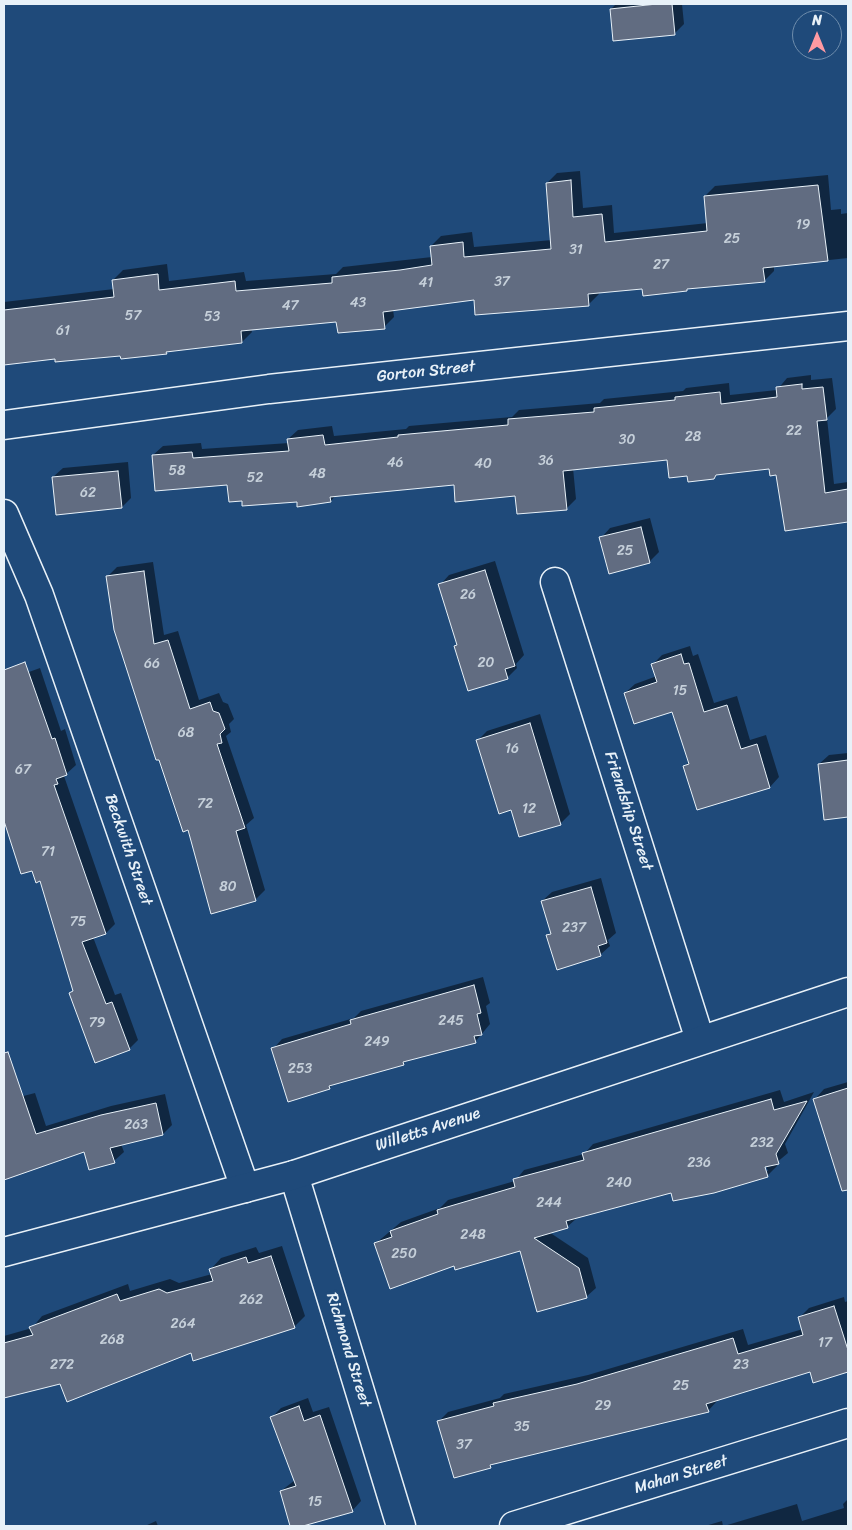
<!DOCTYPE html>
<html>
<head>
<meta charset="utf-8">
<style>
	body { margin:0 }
	#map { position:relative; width:852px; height:1530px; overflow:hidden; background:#1f4a7a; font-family:Sriracha,sans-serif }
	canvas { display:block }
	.frame { position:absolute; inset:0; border:5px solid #e8f1f8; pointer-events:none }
	.north { position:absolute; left:792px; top:10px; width:50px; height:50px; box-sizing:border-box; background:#1f4a7a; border:1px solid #6f8dac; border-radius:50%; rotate:0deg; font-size:14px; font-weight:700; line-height:20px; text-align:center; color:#e8f1f8 }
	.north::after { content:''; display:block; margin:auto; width:18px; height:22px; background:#ff9aa2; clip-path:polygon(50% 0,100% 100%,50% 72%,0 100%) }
</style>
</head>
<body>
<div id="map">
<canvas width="852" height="1530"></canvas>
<div class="frame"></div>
<div class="north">N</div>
</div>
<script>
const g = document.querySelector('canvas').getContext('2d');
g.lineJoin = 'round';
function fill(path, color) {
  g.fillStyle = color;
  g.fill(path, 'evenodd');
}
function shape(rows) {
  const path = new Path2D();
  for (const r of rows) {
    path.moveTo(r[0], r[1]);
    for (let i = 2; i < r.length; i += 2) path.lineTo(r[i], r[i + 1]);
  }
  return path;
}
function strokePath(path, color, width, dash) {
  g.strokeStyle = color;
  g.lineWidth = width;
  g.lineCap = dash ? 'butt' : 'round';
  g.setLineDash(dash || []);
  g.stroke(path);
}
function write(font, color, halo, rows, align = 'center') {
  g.font = font + ' Sriracha,sans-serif';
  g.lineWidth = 5;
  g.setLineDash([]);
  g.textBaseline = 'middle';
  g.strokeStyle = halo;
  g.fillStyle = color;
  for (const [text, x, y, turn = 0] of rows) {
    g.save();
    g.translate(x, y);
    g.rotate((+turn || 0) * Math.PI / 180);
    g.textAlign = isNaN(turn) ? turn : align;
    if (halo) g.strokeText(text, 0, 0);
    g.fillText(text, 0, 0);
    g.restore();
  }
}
fill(shape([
	[616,4,682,4,684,24,674,34,611,9],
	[580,171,583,208,612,205,614,233,708,223,705,196,715,186,828,175,831,210,841,209,841,214,848,213,848,258,774,266,774,271,764,281,689,288,687,290,643,288,598,291,599,294,589,304,475,299,393,309,394,317,384,327,338,320,251,329,252,332,242,342,169,350,166,353,56,358,4,364,4,302,114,289,113,280,123,270,167,264,169,281,244,272,246,281,336,274,343,267,432,257,431,246,441,236,472,232,474,247,552,240,547,183,557,173],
	[811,375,811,380,832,378,836,409,827,418,834,484,848,482,848,520,786,530,778,474,770,468,718,474,714,478,688,474,668,459,573,468,576,499,566,509,516,494,455,483,336,495,331,501,243,499,229,484,153,455,163,446,201,443,202,449,289,443,288,439,298,430,332,426,334,436,406,429,409,426,512,417,519,410,600,403,604,399,683,391,686,388,729,383,730,395,777,390,787,378],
	[128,462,131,498,122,507,53,477,63,468],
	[650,518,659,552,649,562,601,538,610,528],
	[495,561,524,655,516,664,517,668,508,677,468,690,455,647,458,644,440,585,449,575],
	[153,562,164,635,178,631,199,700,219,693,223,702,228,704,234,719,229,724,231,732,226,736,254,818,246,825,265,890,255,900,189,828,107,577,117,567],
	[690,646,693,656,698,654,714,703,737,696,750,740,766,735,779,777,770,787,698,809,685,766,689,762,673,711,625,693,635,684,657,676,653,664,662,655],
	[40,668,61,731,65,729,76,765,64,776,115,924,106,933,93,937,115,995,121,993,138,1040,129,1049,71,993,74,990,41,880,33,869,22,873,4,817,4,681],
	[540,714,570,814,561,823,520,836,512,809,477,741,487,731],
	[848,753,848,816,825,818,819,764,829,755],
	[601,878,616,933,608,940,610,946,600,955,548,935,551,932,542,901,552,892],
	[483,977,490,1003,486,1006,490,1024,475,1042,407,1060,403,1064,335,1083,329,1088,273,1049,282,1039,354,1018,361,1011],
	[848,1082,848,1140,830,1146,815,1099,824,1089],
	[780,1090,784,1102,814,1092,785,1144,788,1153,776,1163,777,1166,767,1176,672,1192,577,1218,567,1227,549,1232,588,1258,596,1288,586,1297,521,1250,454,1265,375,1244,401,1222,440,1208,448,1200,515,1181,524,1170,584,1154,593,1144],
	[764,1161,768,1171,765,1171],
	[35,1093,46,1126,111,1106,165,1094,172,1125,163,1134,121,1144,124,1152,114,1161,85,1151,5,1178,4,1101],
	[282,1246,305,1316,294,1327,4,1397,4,1336,32,1328,42,1316,128,1284,130,1291,170,1279,179,1283,212,1274,211,1269,221,1258,256,1247,259,1253],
	[844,1297,845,1302,848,1301,848,1368,844,1371,810,1370,717,1399,717,1401,708,1411,495,1462,490,1467,438,1422,448,1412,500,1398,504,1394,588,1375,743,1329,748,1345,803,1329,799,1318,809,1308],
	[308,1398,313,1412,329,1407,361,1501,352,1511,299,1526,292,1526,281,1491,295,1480,272,1417,281,1408],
	[848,1499,848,1526,724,1526,797,1504,802,1521,844,1508,843,1504],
	[156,1521,158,1526,145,1526],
	[722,1521,723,1526,705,1526]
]), '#0007');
const building = shape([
	[657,4,672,4,675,35,613,41,610,9,657,4],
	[571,180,573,217,602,214,605,242,707,231,704,196,818,185,828,261,763,268,765,282,687,289,687,291,643,296,642,289,588,294,589,306,475,315,474,300,383,312,385,329,338,333,336,322,241,331,242,343,166,352,167,354,121,359,120,356,55,362,55,359,4,365,4,310,114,297,112,280,158,274,159,290,235,281,236,291,332,283,332,277,400,270,432,265,430,246,463,242,464,257,551,249,546,183,571,180],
	[802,384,802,389,823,387,827,420,817,421,825,493,848,489,848,522,785,531,776,475,770,476,769,469,716,475,714,479,688,482,687,476,669,478,667,460,563,471,567,510,517,514,515,496,455,502,454,485,330,497,331,502,297,507,297,502,242,506,242,501,229,502,227,485,155,491,152,455,192,452,193,458,289,451,287,439,323,435,325,445,398,437,398,435,508,425,508,419,594,412,594,408,675,400,675,397,720,392,721,404,777,397,776,387,802,384],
	[118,471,122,508,56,515,52,477,118,471],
	[641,527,650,563,609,574,599,537,641,527],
	[485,570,515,666,505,669,508,679,468,691,454,646,457,645,438,584,485,570],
	[144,571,154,644,168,640,190,709,210,702,213,711,219,713,225,729,220,734,222,743,217,744,245,828,236,831,256,901,211,914,188,830,183,832,159,760,156,760,114,630,106,576,144,571],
	[681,654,684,664,689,663,704,712,727,705,741,749,757,744,770,788,697,810,683,766,689,764,672,712,634,724,624,693,657,682,651,664,681,654],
	[25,662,52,739,55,738,67,775,56,779,58,784,54,785,106,934,82,942,106,1004,112,1002,130,1050,95,1063,69,993,73,991,40,881,36,883,32,871,21,874,4,821,4,670,25,662],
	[530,723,561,825,519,837,511,810,499,814,476,740,530,723],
	[848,760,848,817,824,820,818,764,848,760],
	[591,887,607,943,598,946,601,956,557,970,546,935,551,934,541,901,591,887],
	[474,985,481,1013,477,1014,482,1035,474,1036,476,1043,403,1062,404,1065,329,1086,330,1089,288,1102,271,1048,351,1024,350,1020,474,985],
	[8,1052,36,1134,101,1115,156,1103,163,1135,110,1148,115,1163,89,1170,84,1152,4,1180,4,1053,8,1052],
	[848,1088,848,1190,842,1191,813,1099,848,1088],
	[771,1099,774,1110,807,1101,776,1154,779,1164,765,1167,768,1177,714,1193,673,1201,671,1193,566,1221,568,1228,534,1238,579,1268,587,1298,537,1312,520,1251,455,1270,454,1266,390,1289,374,1243,392,1237,390,1231,438,1214,437,1210,515,1187,513,1179,584,1160,582,1153,771,1099],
	[271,1256,295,1328,193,1361,191,1353,67,1402,60,1384,4,1398,4,1343,33,1335,29,1327,117,1294,120,1301,159,1289,167,1293,213,1281,209,1269,246,1257,248,1263,271,1256],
	[834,1306,848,1350,848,1372,813,1383,810,1372,706,1404,709,1412,490,1465,491,1468,454,1478,437,1421,494,1406,493,1403,577,1384,733,1338,738,1354,803,1335,798,1317,834,1306],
	[299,1406,304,1421,320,1415,353,1512,303,1526,290,1526,280,1491,296,1486,270,1417,299,1406]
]);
fill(building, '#616c81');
strokePath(building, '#e8f1f8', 1);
const minor = shape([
	[4,425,269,389,848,326],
	[4,514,39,595,245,1188],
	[555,582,700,1040],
	[294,1175,401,1526],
	[514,1526,848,1423]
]);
const tertiary = shape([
	[4,1252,294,1175,848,992]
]);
strokePath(minor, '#e8f1f8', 31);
strokePath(tertiary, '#e8f1f8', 31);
strokePath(minor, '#1f4a7a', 28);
strokePath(tertiary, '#1f4a7a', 28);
write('14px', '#c6d0da', null, [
	["19",803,225],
	["25",732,239],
	["31",576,250],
	["27",661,265],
	["37",502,282],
	["41",426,283],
	["43",358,303],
	["47",290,306],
	["57",133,316],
	["53",212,317],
	["61",63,331],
	["22",794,431],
	["28",693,437],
	["30",627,440],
	["36",546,461],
	["46",395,463],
	["40",483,464],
	["58",177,471],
	["48",317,474],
	["52",255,478],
	["62",88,493],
	["25",625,551],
	["26",468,595],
	["20",486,663],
	["66",152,664],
	["15",680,691],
	["68",186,733],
	["16",512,749],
	["67",23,770],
	["72",205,804],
	["12",529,809],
	["71",48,852],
	["80",228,887],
	["75",78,922],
	["237",574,928],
	["245",451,1021],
	["79",97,1023],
	["249",377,1042],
	["253",300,1069],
	["263",136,1125],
	["232",762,1143],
	["236",699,1163],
	["240",619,1183],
	["244",549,1203],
	["248",473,1235],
	["250",404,1254],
	["262",251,1300],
	["264",183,1324],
	["268",112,1340],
	["17",825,1343],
	["272",62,1365],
	["23",741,1365],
	["25",681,1386],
	["29",603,1406],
	["35",522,1427],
	["37",464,1445],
	["15",315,1502]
]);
write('16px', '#e8f1f8', '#1f4a7a', [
	["Gorton Street",426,372,-6],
	["Friendship Street",628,811,72],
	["Beckwith Street",128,850,71],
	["Willetts Avenue",428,1130,-18],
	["Richmond Street",348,1350,73],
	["Mahan Street",681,1475,-17]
]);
</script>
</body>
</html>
